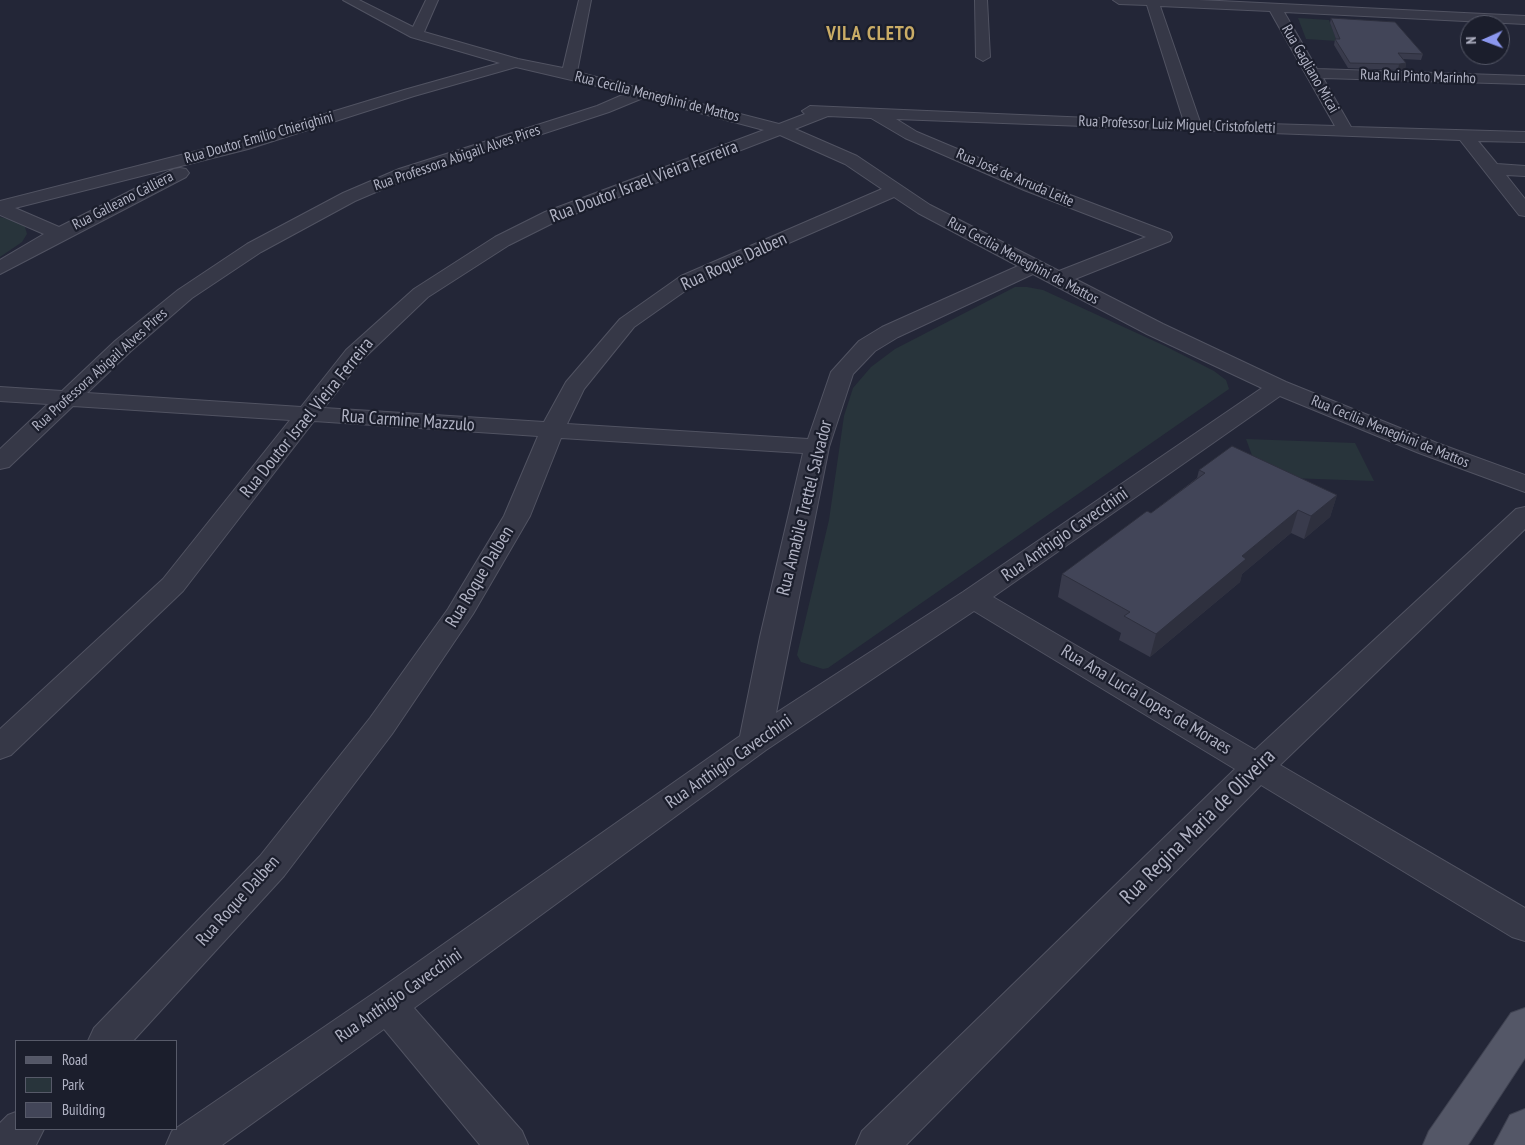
<!DOCTYPE html>
<html>
<head>
<meta charset="utf-8">
<style>
	body { margin:0 }
	#map { position:relative; width:1525px; height:1145px; overflow:hidden; background:#232637; font-family:"PT Sans Narrow",sans-serif }
	canvas { display:block }
	.legend { position:absolute; left:15px; top:1040px; width:162px; height:90px; box-sizing:border-box; background:#1b1e2c; border:1px solid #575a69; margin:0; padding:6px 9px; list-style:none; font-size:15px; color:#b1b3c4 }
	.legend li { display:flex; align-items:center; gap:10px; height:25px }
	.legend b { width:25px; border:1px solid #575a69 }
	.north { position:absolute; left:1460px; top:15px; width:50px; height:50px; box-sizing:border-box; background:#1b1e2c; border:1px solid #575a69; border-radius:50%; rotate:268deg; font-size:14px; font-weight:700; line-height:20px; text-align:center; color:#b1b3c4 }
	.north::after { content:''; display:block; margin:auto; width:18px; height:22px; background:#8b97ee; clip-path:polygon(50% 0,100% 100%,50% 72%,0 100%) }
</style>
</head>
<body>
<div id="map">
<canvas width="1525" height="1145"></canvas>
<ul class="legend">
<li><b style="height:6px;background:#545767"></b>Road</li>
<li><b style="height:14px;background:#28343b"></b>Park</li>
<li><b style="height:14px;background:#424558"></b>Building</li>
</ul>
<div class="north">N</div>
</div>
<script>
const g = document.querySelector('canvas').getContext('2d');
g.lineJoin = 'round';
function fill(path, color) {
  g.fillStyle = color;
  g.fill(path, 'evenodd');
}
function shape(rows) {
  const path = new Path2D();
  for (const r of rows) {
    path.moveTo(r[0], r[1]);
    for (let i = 2; i < r.length; i += 2) path.lineTo(r[i], r[i + 1]);
  }
  return path;
}
function strokePath(path, color, width, dash) {
  g.strokeStyle = color;
  g.lineWidth = width;
  g.lineCap = dash ? 'butt' : 'round';
  g.setLineDash(dash || []);
  g.stroke(path);
}
function write(font, color, halo, rows, align = 'center') {
  g.font = font + ' "PT Sans Narrow",sans-serif';
  g.lineWidth = 4.5;
  g.setLineDash([]);
  g.textBaseline = 'middle';
  g.strokeStyle = halo;
  g.fillStyle = color;
  for (const [text, x, y, turn = 0] of rows) {
    g.save();
    g.translate(x, y);
    g.rotate((+turn || 0) * Math.PI / 180);
    g.textAlign = isNaN(turn) ? turn : align;
    if (halo) g.strokeText(text, 0, 0);
    g.fillText(text, 0, 0);
    g.restore();
  }
}
fill(shape([
	[1298,18,1329,20,1337,41,1306,39],
	[0,217,17,221,25,227,27,234,22,242,0,257],
	[1015,287,1027,287,1043,290,1165,346,1214,371,1226,380,1229,389,828,668,823,669,801,662,797,655,829,520,844,416,853,388,871,367,895,349],
	[1246,439,1355,443,1374,481,1260,477]
]), '#28343b');
const minor = shape([
	[343,0,359,0,413,27,426,0,438,0,424,32,518,59,563,68,579,0,591,0,577,72,779,124,805,114,802,111,810,106,1184,122,1147,5,1119,4,1113,0,1199,0,1525,16,1525,24,1284,12,1317,69,1525,76,1525,84,1323,78,1351,127,1525,132,1525,142,1478,141,1497,164,1525,166,1525,176,1506,175,1525,199,1525,216,1519,215,1460,140,896,119,917,132,1036,182,1170,233,1172,237,1170,241,1075,279,1163,324,1286,382,1437,443,1525,475,1525,492,1419,453,1280,396,993,597,1255,750,1516,509,1525,507,1525,529,1280,765,1525,908,1525,941,1512,937,1261,785,906,1145,856,1145,862,1131,1235,769,974,611,766,750,414,1008,522,1131,528,1145,480,1145,384,1029,222,1145,166,1145,172,1131,374,993,740,736,760,637,803,453,561,438,530,516,473,614,392,734,284,876,133,1041,88,1041,94,1028,260,856,370,718,448,609,504,516,538,436,314,421,183,591,11,755,0,759,0,729,163,579,290,420,73,406,9,467,0,469,0,449,48,404,0,401,0,387,62,391,115,341,178,290,247,244,343,193,399,169,597,106,627,93,516,67,414,96,248,149,15,208,59,227,174,169,180,168,186,169,189,173,186,177,0,274,0,260,44,234,0,215,0,201,236,141,404,90,500,63,411,37,343,0],
	[1160,6,1270,11,1335,126,1200,122,1160,6],
	[643,98,764,130,545,212,495,237,414,289,346,350,301,407,87,393,131,351,192,298,261,252,355,201,411,177,609,112,643,98],
	[828,116,871,118,905,138,1024,190,1146,237,1059,271,930,205,857,156,795,129,828,116],
	[780,135,845,164,882,189,681,276,620,319,566,382,544,422,324,408,362,360,428,297,509,245,559,220,780,135],
	[894,197,918,213,1018,266,882,327,859,341,831,372,808,439,567,424,584,389,634,327,695,284,894,197],
	[1033,274,1147,334,1262,388,963,592,776,713,829,447,853,374,875,351,898,337,1033,274],
	[975,0,987,0,990,57,983,61,976,57,975,0],
	[16,1112,16,1129,44,1129,36,1145,0,1145,0,1123,8,1115,16,1112]
]);
const major = shape([
	[1525,1008,1525,1058,1468,1145,1423,1145,1429,1131,1511,1013,1525,1008],
	[1525,1109,1525,1145,1494,1145,1510,1115,1525,1109]
]);
strokePath(minor, '#515362', 2);
strokePath(major, '#3f4251', 2);
fill(minor, '#363847');
fill(major, '#545767');
fill(shape([
	[1331,18,1423,54,1421,60,1402,59,1406,63,1405,69,1398,70,1348,68,1334,45,1335,39,1336,39,1330,23],
	[1199,470,1337,495,1330,517,1304,539,1291,533,1242,574,1240,582,1150,657,1119,640,1121,633,1058,597,1062,574,1151,513,1197,478]
]), '#393b4c');
fill(shape([
	[1406,63,1405,69,1398,70,1399,64],
	[1337,495,1330,517,1304,539,1311,516],
	[1298,510,1291,533,1242,574,1240,582,1150,657,1156,634,1242,556]
]), '#2e303e');
const building = shape([
	[1331,18,1395,22,1423,54,1398,53,1406,63,1399,64,1350,63,1335,39,1340,39,1331,18],
	[1232,446,1337,495,1311,516,1298,510,1242,556,1246,559,1156,634,1124,616,1130,612,1062,574,1147,511,1151,513,1205,473,1199,470,1232,446]
]);
fill(building, '#424558');
strokePath(building, '#2e303e', 1);
write('15px', '#b1b3c4', '#1b1e2c', [
	["Rua Gagliano Micai",1310,69,60],
	["Rua Rui Pinto Marinho",1418,77,2],
	["Rua Cecília Meneghini de Mattos",657,97,14],
	["Rua Professor Luiz Miguel Cristofoletti",1177,125,2],
	["Rua Doutor Emílio Chierighini",259,138,-16],
	["Rua Professora Abigail Alves Pires",457,158,-19],
	["Rua José de Arruda Leite",1015,178,23],
	["Rua Galleano Calliera",123,201,-27],
	["Rua Cecília Meneghini de Mattos",1023,261,28],
	["Rua Professora Abigail Alves Pires",100,370,-42],
	["Rua Cecília Meneghini de Mattos",1390,432,22]
]);
write('18px', '#b1b3c4', '#1b1e2c', [
	["Rua Doutor Israel Vieira Ferreira",644,182,-21],
	["Rua Roque Dalben",734,262,-25],
	["Rua Doutor Israel Vieira Ferreira",307,418,-51],
	["Rua Carmine Mazzulo",408,421,4],
	["Rua Amabile Trettel Salvador",805,508,-76],
	["Rua Anthigio Cavecchini",1065,535,-35],
	["Rua Roque Dalben",480,577,-59],
	["Rua Ana Lucia Lopes de Moraes",1146,700,31],
	["Rua Anthigio Cavecchini",729,762,-35],
	["Rua Roque Dalben",238,901,-48],
	["Rua Anthigio Cavecchini",399,996,-35]
]);
g.letterSpacing = '1px';
write('bold 19px', '#caac66', '#1b1e2c', [
	["VILA CLETO",871,35]
]);
g.letterSpacing = '0px';
write('21px', '#b1b3c4', '#1b1e2c', [
	["Rua Regina Maria de Oliveira",1198,827,-45]
]);
</script>
</body>
</html>
